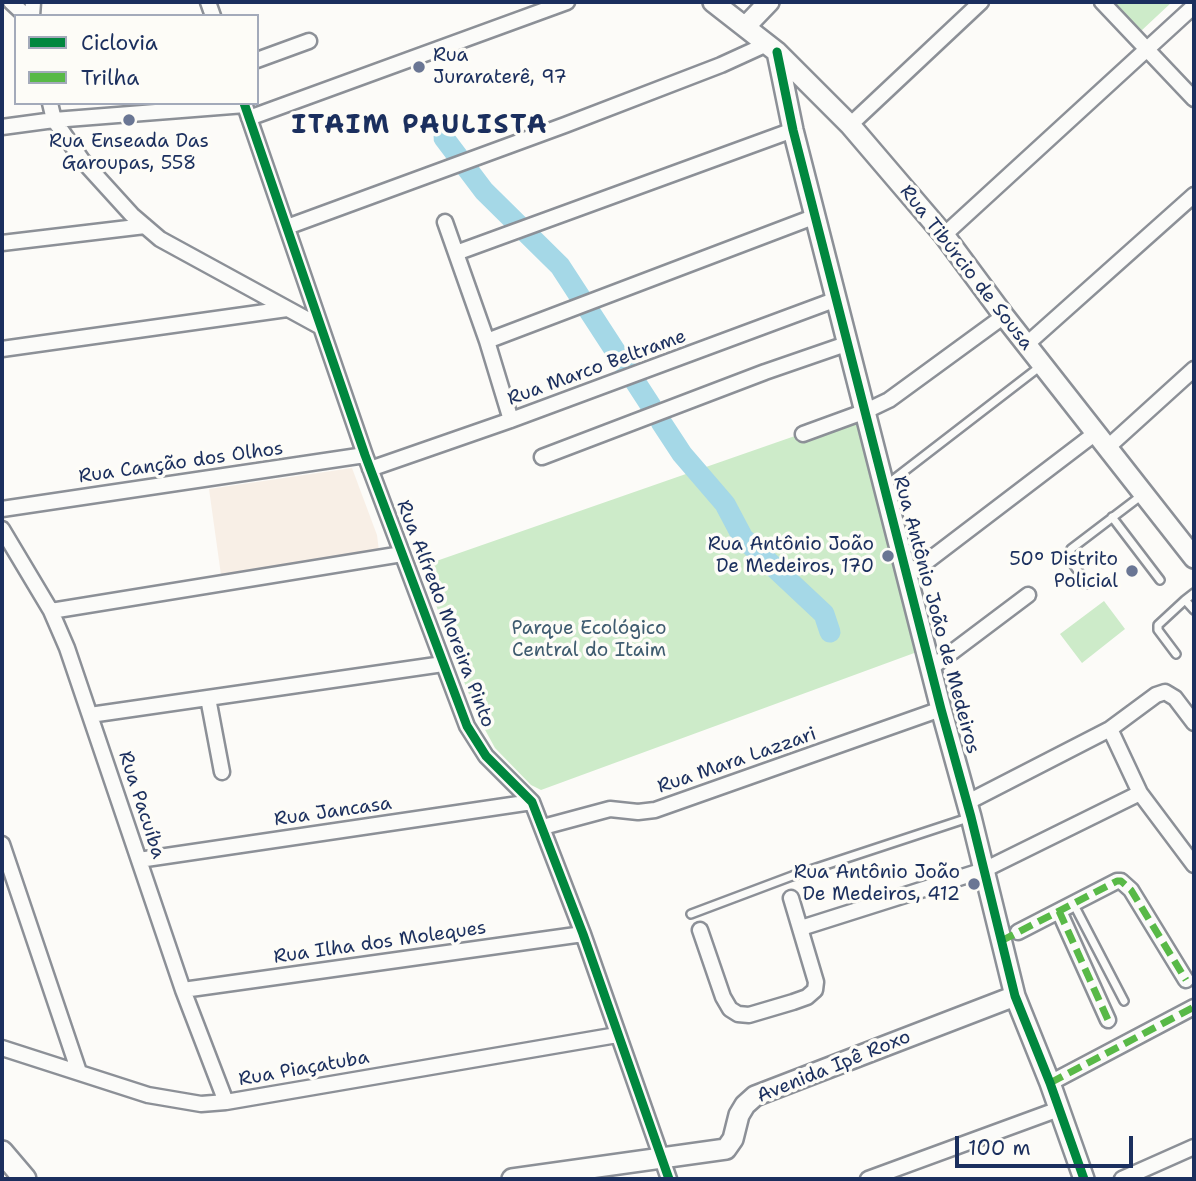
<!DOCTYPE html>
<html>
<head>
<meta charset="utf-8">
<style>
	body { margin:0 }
	#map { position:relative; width:1196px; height:1181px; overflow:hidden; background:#fcfbf8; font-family:"Shantell Sans",sans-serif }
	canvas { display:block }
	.frame { position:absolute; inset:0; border:4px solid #1b2f5e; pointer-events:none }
	.legend { position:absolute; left:14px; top:14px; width:245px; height:91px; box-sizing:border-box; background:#fdfcf7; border:2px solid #a3aaba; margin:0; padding:9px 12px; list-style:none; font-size:21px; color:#1b2f5e }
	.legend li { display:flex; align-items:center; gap:14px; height:35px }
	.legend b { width:35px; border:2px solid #a3aaba }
	.scale { position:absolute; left:955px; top:1136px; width:178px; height:32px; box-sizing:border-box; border:4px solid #1b2f5e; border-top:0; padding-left:9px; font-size:21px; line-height:24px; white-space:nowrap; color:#1b2f5e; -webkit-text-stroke:5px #fdfcf7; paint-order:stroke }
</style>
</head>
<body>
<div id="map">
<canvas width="1196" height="1181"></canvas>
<div class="frame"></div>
<ul class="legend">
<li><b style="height:9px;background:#00873e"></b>Ciclovia</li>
<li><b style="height:9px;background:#58b947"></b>Trilha</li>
</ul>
<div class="scale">100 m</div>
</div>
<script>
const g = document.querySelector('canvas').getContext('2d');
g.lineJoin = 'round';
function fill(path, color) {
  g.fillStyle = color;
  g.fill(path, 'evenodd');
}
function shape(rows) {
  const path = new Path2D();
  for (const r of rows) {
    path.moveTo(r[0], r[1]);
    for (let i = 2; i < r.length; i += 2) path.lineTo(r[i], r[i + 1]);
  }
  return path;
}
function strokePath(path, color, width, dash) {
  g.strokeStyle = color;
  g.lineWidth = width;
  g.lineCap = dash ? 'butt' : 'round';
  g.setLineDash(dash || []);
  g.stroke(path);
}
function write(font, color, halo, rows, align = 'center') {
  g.font = font + ' "Shantell Sans",sans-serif';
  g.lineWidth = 7;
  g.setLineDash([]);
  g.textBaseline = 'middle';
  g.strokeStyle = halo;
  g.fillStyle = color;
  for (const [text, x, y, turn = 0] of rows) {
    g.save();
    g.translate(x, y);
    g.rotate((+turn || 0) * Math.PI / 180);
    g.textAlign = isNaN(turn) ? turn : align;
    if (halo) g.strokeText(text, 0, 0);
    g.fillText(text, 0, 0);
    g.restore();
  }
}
fill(shape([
	[352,468,377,535,379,551,221,575,209,489]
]), '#f8efe6');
fill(shape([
	[1113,2,1172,2,1141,31],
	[858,414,917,652,541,790,531,785,495,748,478,717,439,618,440,616,422,566],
	[1104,601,1125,629,1082,663,1060,634]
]), '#cdebc9');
strokePath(shape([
	[444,138,484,191,560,266,651,406],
	[661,422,682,454,725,504,743,538,824,614,830,632]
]), '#a5d8e7', 21);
const lane = shape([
	[885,486,1042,365],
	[1112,517,1160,580],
	[1087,584,1069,558,1071,549,1142,495],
	[1194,593,1185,600,1194,610],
	[1176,654,1158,630,1158,625,1185,600],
	[1073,903,1124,1001],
	[691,914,792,876,968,818]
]);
const street = shape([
	[11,2,26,16],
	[208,2,213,16],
	[1102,2,1194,99],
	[32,16,33,2],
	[257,60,309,41],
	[50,103,54,120,82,160,132,215,160,239,321,327],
	[244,103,365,455,467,726,486,756,532,802,583,934,669,1179],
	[249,118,567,2],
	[850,125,981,2],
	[2,127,54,120,245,105],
	[445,222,487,341,511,420],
	[287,227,565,125,721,65,767,44],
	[944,235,1194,6],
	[2,243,145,226],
	[456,253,793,130],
	[487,341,816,216],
	[1027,344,1194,195],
	[2,349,287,309],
	[803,434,866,411,889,400,1004,316],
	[1108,447,1194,369],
	[542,457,765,372,849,343],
	[370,469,511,420,837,299],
	[2,509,365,455],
	[2,529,51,611,67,648,183,990,226,1102],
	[907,573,929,560,1097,432],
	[51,611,402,554],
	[931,668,1028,595],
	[208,698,222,772],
	[90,715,443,664],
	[1110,729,1140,793,1194,865],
	[968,802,1110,729,1156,695,1165,692,1175,698,1194,723],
	[543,827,610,809,638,812,655,810,941,709],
	[2,844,79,1072],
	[139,860,532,802],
	[1059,911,1108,1020],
	[801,928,984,870,1140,793],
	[700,930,723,997,730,1009,738,1014,749,1015,793,1002,807,997,815,990,816,982,791,898],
	[1018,932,1117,881,1121,881,1131,890,1186,980],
	[183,990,583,934],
	[2,1048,148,1095,201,1104,226,1102,617,1035],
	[1050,1083,1194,1007],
	[868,1179,1059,1109],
	[1122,1179,1194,1147]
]);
const secondary = shape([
	[713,2,777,52,850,125,944,235,1004,316,1194,558],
	[745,27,769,2],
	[777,52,793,130,941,709,971,817,1015,996,1050,1083,1084,1179],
	[512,1179,726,1149,733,1139,739,1115,745,1105,755,1096,1015,996]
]);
const primary = shape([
	[2,1152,25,1179]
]);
strokePath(lane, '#8c9097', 12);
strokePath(street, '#8c9097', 19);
strokePath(secondary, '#8c9097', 24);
strokePath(primary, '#8c9097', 26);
strokePath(lane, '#fbfbf9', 7);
strokePath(street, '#fbfbf9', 14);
strokePath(secondary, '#fbfbf9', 19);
strokePath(primary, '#fbfbf9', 21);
strokePath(shape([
	[1059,911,1108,1020],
	[1001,941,1117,881,1121,881,1131,890,1186,980],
	[1050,1083,1194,1007]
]), '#58b947', 7, [14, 7]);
strokePath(shape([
	[777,52,793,130,941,709,971,817,1015,996,1050,1083,1084,1179],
	[244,103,365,455,467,726,486,756,532,802,583,934,669,1179]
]), '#00873e', 9);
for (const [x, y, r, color] of [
	[419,67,7,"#6a7694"],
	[129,120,7,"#6a7694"],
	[888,556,7,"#6a7694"],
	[1132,571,7,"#6a7694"],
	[974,884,7,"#6a7694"]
]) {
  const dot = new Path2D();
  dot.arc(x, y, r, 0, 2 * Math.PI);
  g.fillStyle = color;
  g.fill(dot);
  strokePath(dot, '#fdfcf7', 2.5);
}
write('19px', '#1b2f5e', '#fdfcf7', [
	["Rua",433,56,"left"],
	["Juraraterê, 97",433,78,"left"],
	["Rua Enseada Das",129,142,"center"],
	["Garoupas, 558",129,164,"center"],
	["Rua Antônio João",874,545],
	["De Medeiros, 170",874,567],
	["50º Distrito",1118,560],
	["Policial",1118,582],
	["Rua Antônio João",960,873],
	["De Medeiros, 412",960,895]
], 'right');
write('19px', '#1b2f5e', '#fdfcf7', [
	["Rua Tibúrcio de Sousa",966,268,52],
	["Rua Marco Beltrame",597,368,-20],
	["Rua Canção dos Olhos",181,463,-8],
	["Rua Alfredo Moreira Pinto",445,614,69],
	["Rua Antônio João de Medeiros",936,615,75],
	["Rua Mara Lazzari",737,761,-19],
	["Rua Pacuíba",141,805,72],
	["Rua Jancasa",333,812,-8],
	["Rua Ilha dos Moleques",380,943,-8],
	["Avenida Ipê Roxo",834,1067,-22],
	["Rua Piaçatuba",304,1069,-10]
]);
write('19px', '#3e5b6f', '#fdfcf7', [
	["Parque Ecológico",589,629],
	["Central do Itaim",589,651]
]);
g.letterSpacing = '2px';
write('bold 26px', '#1b2f5e', '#fdfcf7', [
	["ITAIM PAULISTA",420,126]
]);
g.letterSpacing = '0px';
</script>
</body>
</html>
